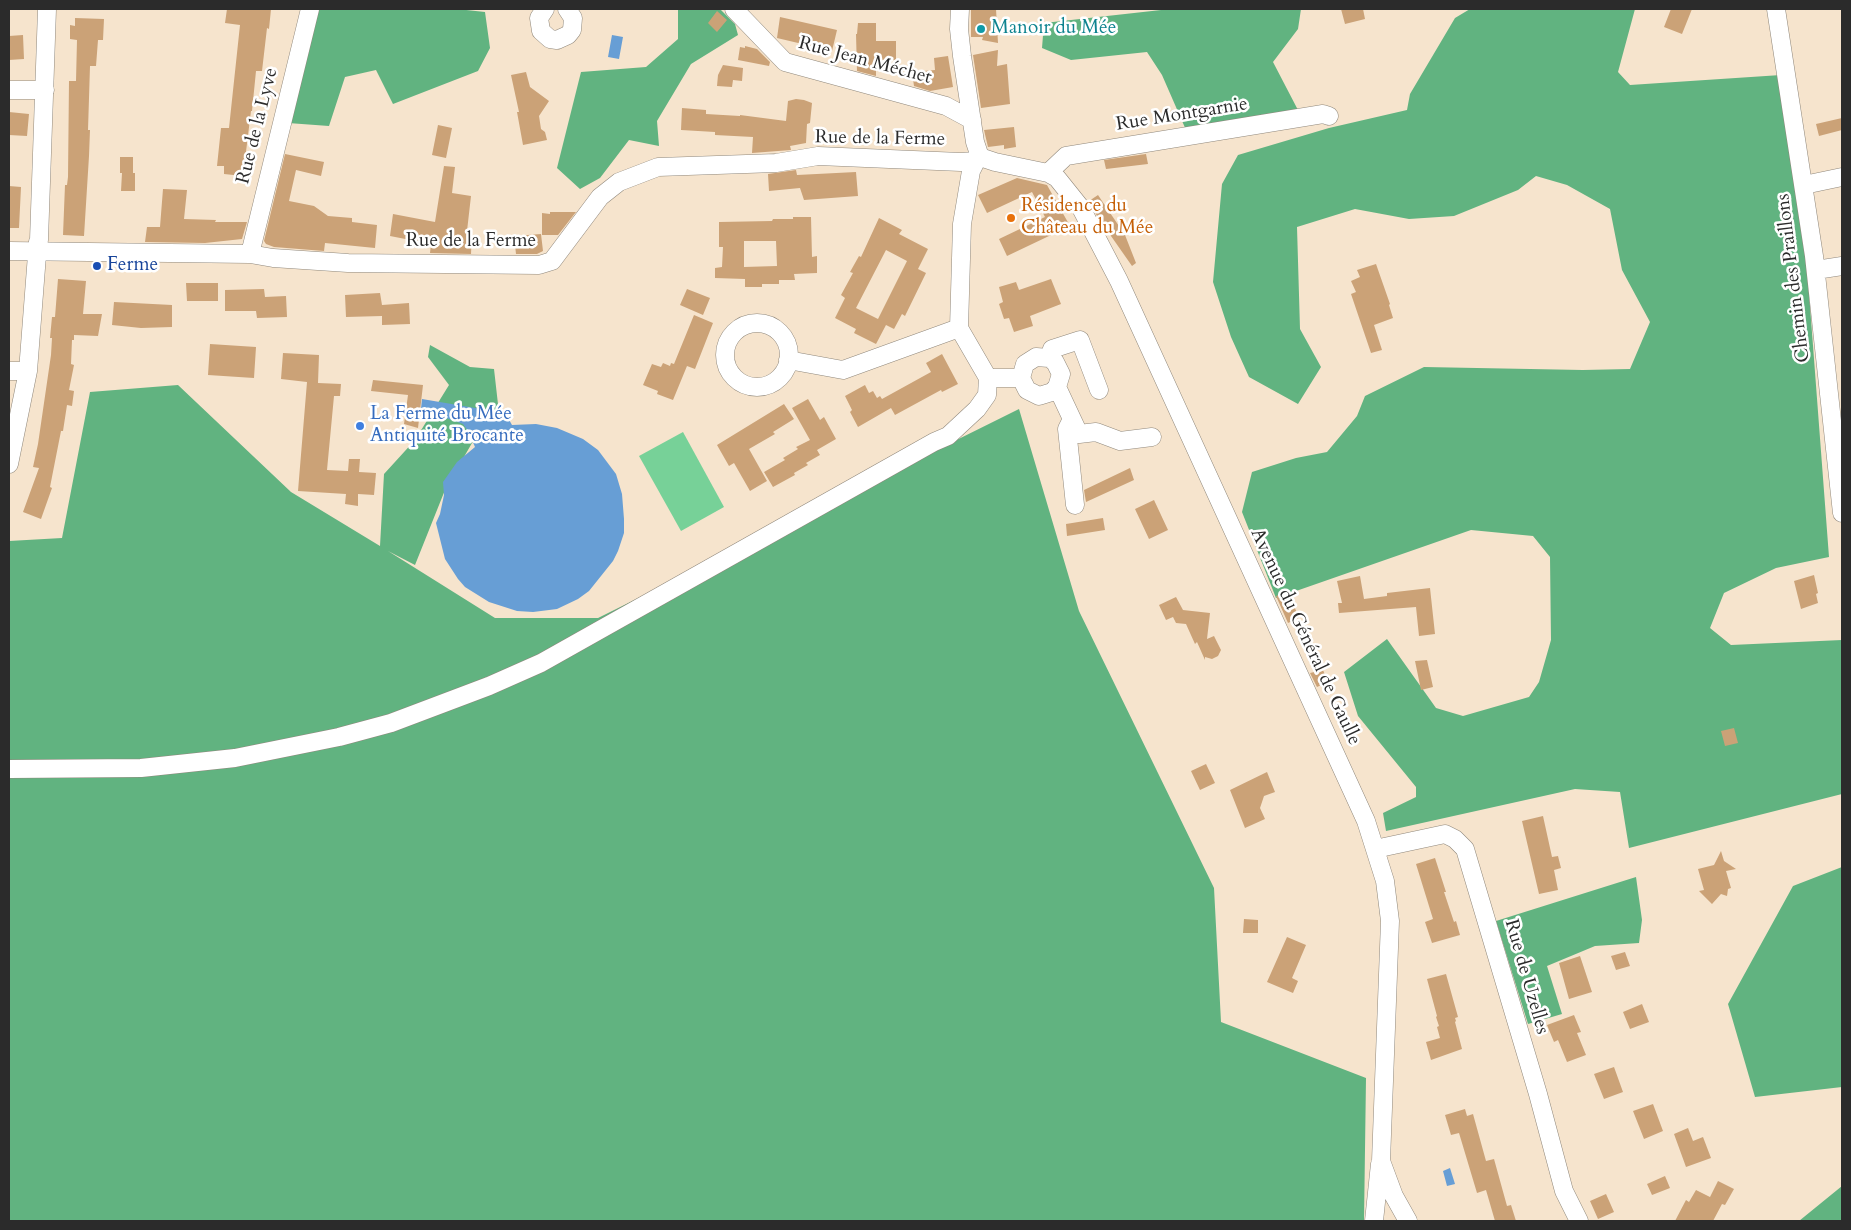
<!DOCTYPE html>
<html>
<head>
<meta charset="utf-8">
<style>
	body { margin:0 }
	#map { position:relative; width:1851px; height:1230px; overflow:hidden; background:#f6e4cd; font-family:Cardo,serif }
	canvas { display:block }
	.frame { position:absolute; inset:0; border:10px solid #2b2b2b; pointer-events:none }
</style>
</head>
<body>
<div id="map">
<canvas width="1851" height="1230"></canvas>
<div class="frame"></div>
</div>
<script>
const g = document.querySelector('canvas').getContext('2d');
g.lineJoin = 'round';
function fill(path, color) {
  g.fillStyle = color;
  g.fill(path, 'evenodd');
}
function shape(rows) {
  const path = new Path2D();
  for (const r of rows) {
    if (r.length === 3) {
      path.moveTo(r[0] + r[2], r[1]);
      path.arc(r[0], r[1], r[2], 0, 2 * Math.PI);
      continue;
    }
    path.moveTo(r[0], r[1]);
    for (let i = 2; i < r.length; i += 2) path.lineTo(r[i], r[i + 1]);
  }
  return path;
}
function strokePath(path, color, width, dash) {
  g.strokeStyle = color;
  g.lineWidth = width;
  g.lineCap = dash ? 'butt' : 'round';
  g.setLineDash(dash || []);
  g.stroke(path);
}
function write(font, color, halo, rows, align = 'center') {
  g.font = font + ' Cardo,serif';
  g.lineWidth = 5;
  g.setLineDash([]);
  g.textBaseline = 'middle';
  g.strokeStyle = halo;
  g.fillStyle = color;
  for (const [text, x, y, turn = 0] of rows) {
    g.save();
    g.translate(x, y);
    g.rotate((+turn || 0) * Math.PI / 180);
    g.textAlign = isNaN(turn) ? turn : align;
    if (halo) g.strokeText(text, 0, 0);
    g.fillText(text, 0, 0);
    g.restore();
  }
}
fill(shape([
	[683,432,724,507,681,531,639,456]
]), '#77d198');
fill(shape([
	[317,9,457,9,485,12,490,48,478,71,393,104,376,70,345,77,329,126,288,123],
	[678,9,720,9,735,24,738,35,691,64,657,121,659,146,629,140,600,178,580,189,557,168,581,72,646,67,678,39],
	[1170,9,1301,9,1298,29,1273,62,1299,112,1186,130,1162,75,1147,52,1071,60,1042,48,1044,23],
	[1470,9,1635,9,1618,72,1630,85,1781,75,1804,227,1829,557,1776,568,1724,593,1710,628,1731,645,1842,640,1842,794,1629,848,1620,792,1575,789,1386,831,1383,813,1416,797,1416,787,1358,716,1344,672,1387,639,1436,708,1463,716,1529,697,1539,682,1551,640,1550,557,1533,536,1471,530,1276,598,1242,512,1252,472,1296,458,1327,452,1357,416,1365,396,1424,367,1583,370,1630,369,1650,322,1622,270,1610,209,1567,185,1536,176,1518,190,1454,216,1409,219,1355,209,1297,227,1300,329,1321,367,1298,404,1249,377,1231,337,1213,282,1222,184,1238,155,1329,128,1407,110,1410,94,1455,18],
	[430,345,470,367,494,369,499,413,472,443,445,490,415,565,388,551,495,618,598,618,1019,409,1079,611,1214,888,1221,1022,1366,1078,1364,1221,9,1221,9,541,62,538,90,392,178,385,291,492,380,546,384,474,415,440,449,385,428,357],
	[1842,867,1842,1087,1755,1097,1728,1004,1793,886],
	[1636,877,1642,920,1639,943,1595,946,1547,966,1562,1014,1528,1024,1496,921],
	[1842,1186,1842,1221,1799,1221]
]), '#61b380');
fill(shape([
	[612,35,623,37,619,59,608,57],
	[422,399,493,411,507,416,512,425,536,424,557,428,583,439,598,450,616,474,622,494,624,519,624,533,618,551,613,561,589,591,578,599,557,609,533,612,517,611,489,602,465,587,458,579,445,559,436,523,440,514,444,495,443,482,457,462,475,447,468,431,463,424,421,409],
	[1450,1168,1455,1184,1447,1186,1443,1171]
]), '#679ed5');
fill(shape([
	[227,9,271,9,269,29,267,28,262,71,256,71,252,111,251,111,243,176,224,174,224,166,217,166,221,128,229,128,240,25,225,23],
	[971,9,996,9,998,43,982,40,983,37,971,37],
	[1341,9,1363,9,1365,19,1345,24],
	[1671,9,1692,9,1682,34,1664,27],
	[717,11,727,20,717,32,708,23],
	[780,17,837,30,832,51,777,38],
	[75,18,104,19,103,40,98,40,96,66,90,66,88,130,90,130,89,156,84,236,63,235,65,185,67,185,68,177,69,81,76,81,77,40,70,39,70,25,75,26],
	[858,23,876,23,876,41,896,41,896,60,876,60,876,76,857,71,856,34,857,34],
	[23,35,24,59,9,60,9,36],
	[745,46,757,49,770,62,769,66,738,60,740,47,745,48],
	[998,50,997,66,1007,64,1010,104,981,108,973,55],
	[948,56,953,87,930,91,914,86,912,72,935,70,934,58],
	[723,65,743,68,742,81,733,80,732,87,717,86,718,75],
	[526,72,530,87,549,101,539,116,541,129,545,132,547,140,523,145,517,112,519,112,511,75],
	[796,99,804,100,812,103,810,123,807,124,806,143,790,146,791,150,752,153,753,137,715,135,715,132,681,130,682,108,706,110,706,114,740,116,740,115,786,121,788,101],
	[9,112,29,114,27,136,9,135],
	[1842,118,1842,130,1819,136,1816,124],
	[438,125,452,128,446,158,432,155],
	[1014,127,1016,147,1004,149,1004,145,988,147,984,130],
	[285,154,324,162,321,176,296,170,289,201,314,206,328,216,352,218,352,222,377,225,375,248,325,243,324,251,274,247,266,244,264,241],
	[1146,154,1148,164,1106,169,1104,160],
	[120,157,133,157,133,173,135,173,135,191,121,191,122,173,124,173,120,173],
	[444,166,455,167,452,193,471,196,467,231,472,231,471,254,430,253,431,244,390,236,393,214,435,222],
	[796,170,797,175,856,172,858,196,804,200,800,188,769,191,768,174],
	[1017,178,1047,185,1070,226,1007,256,999,239,1045,217,1032,192,987,213,978,195],
	[9,186,21,187,19,228,9,228],
	[163,189,187,190,184,219,216,220,215,222,247,222,242,239,205,243,145,242,147,227,160,227],
	[1098,195,1125,235,1136,263,1132,266,1097,216,1089,201],
	[550,212,576,212,558,235,542,235,542,213,550,214],
	[793,217,811,217,812,257,817,256,817,273,794,274,795,280,779,280,779,284,762,284,762,287,745,287,745,279,715,278,715,268,722,267,723,247,719,247,719,222,772,221,773,219,793,219],
	[744,241,776,241,777,266,744,267],
	[879,218,902,230,899,234,928,249,918,269,926,273,905,316,902,314,894,329,886,325,876,344,854,333,856,329,835,318,845,298,841,295,853,273,850,272,859,256,861,257],
	[886,250,907,261,878,319,856,308],
	[541,234,543,251,537,254,516,254,514,236],
	[1376,264,1390,304,1389,305,1393,318,1374,325,1382,350,1371,353,1351,294,1356,292,1351,281,1360,277,1357,270],
	[58,279,86,281,83,314,102,314,98,336,74,335,74,340,72,340,71,364,74,365,69,390,74,391,72,406,67,405,63,431,61,431,50,487,52,488,41,519,23,512,39,468,33,467,38,444,51,355,52,338,50,338,52,317,55,317],
	[1051,279,1061,304,1030,316,1033,326,1014,332,1009,318,1004,319,999,304,1003,302,999,287,1016,282,1019,290],
	[186,283,218,283,218,301,187,301],
	[264,289,265,297,286,296,287,317,257,318,256,311,225,311,225,290],
	[687,289,710,298,703,315,680,305],
	[380,293,382,305,409,303,410,324,382,325,382,316,346,317,345,295],
	[114,302,172,305,172,327,141,328,112,325],
	[694,315,713,323,695,369,687,366,673,400,657,394,658,391,643,385,652,364,661,367,663,363,670,366,671,363,674,364],
	[210,344,256,347,254,378,208,375],
	[283,353,319,355,318,383,341,384,340,396,334,396,327,470,348,471,349,459,360,459,359,472,376,473,374,495,358,494,358,506,345,504,346,494,298,491,307,382,281,379],
	[942,354,958,384,942,392,941,390,895,415,891,408,858,427,850,412,852,410,845,396,865,385,869,393,873,391,877,398,880,396,882,399,931,372,926,363],
	[373,380,423,385,418,428,404,424,408,395,371,391],
	[808,399,820,420,824,417,836,439,817,450,820,455,806,463,808,465,794,473,795,475,773,487,764,472,785,460,783,458,798,449,796,447,810,440,792,408],
	[784,404,794,419,773,432,775,434,749,449,767,481,750,491,734,463,729,466,717,445],
	[1130,468,1134,480,1086,502,1084,490],
	[1154,500,1168,530,1149,539,1135,509],
	[1103,518,1105,530,1067,536,1066,524],
	[1814,575,1818,593,1816,594,1818,603,1801,609,1794,581],
	[1360,576,1364,599,1387,596,1387,593,1430,588,1435,634,1419,636,1416,607,1339,613,1338,603,1342,603,1337,581],
	[1288,591,1299,618,1288,623,1276,596],
	[1176,597,1183,610,1210,613,1207,639,1214,636,1221,650,1218,656,1212,659,1205,657,1205,660,1197,642,1195,644,1186,624,1176,623,1173,617,1166,620,1159,605],
	[1427,660,1433,687,1421,690,1415,661],
	[1323,670,1328,682,1317,687,1310,673],
	[1734,728,1738,743,1725,746,1721,731],
	[1206,764,1215,783,1200,790,1191,771],
	[1267,772,1275,792,1264,796,1260,808,1265,819,1245,828,1230,790],
	[1543,816,1552,857,1558,856,1561,868,1554,870,1558,890,1539,894,1522,821],
	[1721,851,1724,861,1736,869,1726,871,1731,888,1728,889,1727,896,1721,894,1712,904,1699,891,1704,890,1698,869,1714,865],
	[1435,858,1446,892,1444,892,1454,922,1456,921,1460,935,1432,943,1425,922,1433,919,1416,864],
	[1244,919,1258,920,1258,933,1243,933],
	[1287,937,1306,945,1292,978,1298,981,1293,993,1267,982],
	[1625,952,1630,966,1616,970,1611,956],
	[1580,956,1592,992,1569,999,1559,963],
	[1446,974,1458,1017,1455,1018,1456,1021,1455,1022,1462,1049,1431,1060,1426,1042,1440,1038,1437,1027,1439,1026,1436,1017,1437,1016,1427,979],
	[1642,1004,1649,1022,1630,1029,1623,1012],
	[1574,1015,1581,1032,1577,1033,1586,1055,1567,1062,1558,1040,1554,1042,1547,1025],
	[1614,1067,1623,1092,1604,1099,1594,1074],
	[1653,1104,1663,1131,1644,1139,1633,1111],
	[1465,1109,1467,1116,1473,1114,1486,1161,1494,1159,1507,1206,1511,1205,1516,1221,1495,1221,1486,1190,1477,1193,1459,1133,1451,1135,1445,1115],
	[1688,1128,1693,1141,1703,1137,1711,1158,1686,1167,1674,1134],
	[1665,1176,1670,1188,1652,1195,1647,1184],
	[1718,1181,1734,1189,1725,1205,1722,1204,1713,1221,1675,1221,1686,1200,1689,1202,1696,1190,1710,1197],
	[1606,1194,1614,1212,1598,1219,1590,1201]
]), '#cba277');
const minor = shape([
	[545,9,539,18,541,31,550,39,557,40,568,35,572,30,573,18,567,9],
	[734,9,785,62,946,106,972,120],
	[960,9,959,29,962,56,975,142,980,157],
	[1776,9,1814,256,1842,513],
	[9,90,45,90],
	[980,157,995,162,1048,173,1057,178,1081,208,1119,281,1366,821,1385,881,1390,921,1381,1161,1394,1196,1408,1221],
	[1048,173,1066,156,1323,114,1329,116],
	[1804,185,1842,177],
	[9,251,250,254,273,258,348,263,539,265,552,261,600,197,619,182,658,167,776,163,818,156,961,162,976,161,980,157],
	[250,254,310,9],
	[1816,270,1842,266],
	[757,355,32],
	[1049,358,1052,349,1080,340,1099,390],
	[788,360,843,370,959,328],
	[9,371,28,371],
	[988,378,1021,378],
	[1057,387,1052,392,1039,396,1027,390,1021,378,1025,364,1036,357,1049,358,1055,362,1061,374,1057,387,1079,434,1096,432,1120,441,1152,437],
	[1072,419,1067,429,1075,505],
	[9,464,28,371,38,242,39,240,47,9],
	[9,769,141,768,235,758,339,737,391,723,489,686,541,663,934,442,948,436,977,409,987,395,988,378,959,328,962,224,971,171,976,161],
	[1375,849,1445,834,1455,839,1465,849,1538,1094,1564,1191,1579,1221],
	[1374,1221,1380,1164]
]);
strokePath(minor, '#90887c', 19);
strokePath(minor, '#fff', 18);
for (const [x, y, r, color] of [
	[981,29,5,"#0f9aa8"],
	[1011,218,5,"#e8710a"],
	[97,266,5,"#1a4fb4"],
	[360,426,5,"#3f7fe0"]
]) {
  const dot = new Path2D();
  dot.arc(x, y, r, 0, 2 * Math.PI);
  g.fillStyle = color;
  g.fill(dot);
  strokePath(dot, '#fff', 2);
}
write('19px', '#0d838f', '#fff', [
	["Manoir du Mée",991,29]
], 'left');
write('19px', '#2b2b2b', '#fff', [
	["Rue Jean Méchet",865,61,15],
	["Rue Montgarnie",1182,115,-9],
	["Rue de la Lyve",258,126,-76],
	["Rue de la Ferme",880,139,1],
	["Rue de la Ferme",471,242],
	["Chemin des Praillons",1794,278,-97],
	["Avenue du Général de Gaulle",1305,637,65],
	["Rue de Uzelles",1526,977,74]
]);
write('19px', '#c56008', '#fff', [
	["Résidence du",1021,207],
	["Château du Mée",1021,229]
], 'left');
write('19px', '#164399', '#fff', [
	["Ferme",107,266]
], 'left');
write('19px', '#366cbe', '#fff', [
	["La Ferme du Mée",370,415],
	["Antiquité Brocante",370,437]
], 'left');
</script>
</body>
</html>
